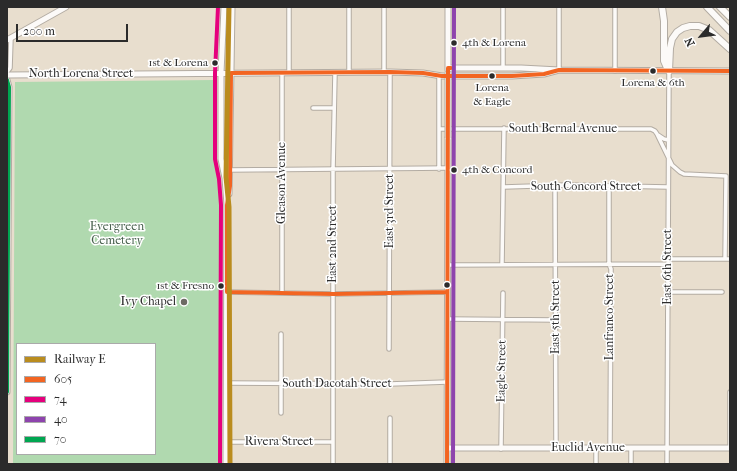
<!DOCTYPE html>
<html>
<head>
<meta charset="utf-8">
<style>
	body { margin:0 }
	#map { position:relative; width:737px; height:471px; overflow:hidden; background:#e8dece; font-family:"IM FELL French Canon",serif }
	canvas { display:block }
	.frame { position:absolute; inset:0; border:8px solid #2b2b2b; pointer-events:none }
	.legend { position:absolute; left:16px; top:343px; width:140px; height:112px; box-sizing:border-box; background:#fff; border:1px solid #aaa; margin:0; padding:5px 7px; list-style:none; font-size:12px; color:#2b2b2b }
	.legend li { display:flex; align-items:center; gap:8px; height:20px }
	.legend b { width:20px; border:1px solid #aaa }
	.north { position:absolute; left:681px; top:16px; width:40px; height:40px; -webkit-text-stroke:3px #fff; paint-order:stroke; rotate:242deg; font-size:11px; font-weight:700; line-height:16px; text-align:center; color:#2b2b2b }
	.north::after { content:''; display:block; margin:auto; width:14px; height:18px; background:#2b2b2b; clip-path:polygon(50% 0,100% 100%,50% 72%,0 100%) }
	.scale { position:absolute; left:16px; top:24px; width:112px; height:18px; box-sizing:border-box; border:2px solid #2b2b2b; border-top:0; padding-left:5px; font-size:12px; line-height:14px; white-space:nowrap; color:#2b2b2b; -webkit-text-stroke:3px #fff; paint-order:stroke }
</style>
</head>
<body>
<div id="map">
<canvas width="737" height="471"></canvas>
<div class="frame"></div>
<ul class="legend">
<li><b style="height:5px;background:#ba8c1e"></b>Railway E</li>
<li><b style="height:5px;background:#f26522"></b>605</li>
<li><b style="height:5px;background:#e5007d"></b>74</li>
<li><b style="height:5px;background:#8e44ad"></b>40</li>
<li><b style="height:5px;background:#00a651"></b>70</li>
</ul>
<div class="north">N</div>
<div class="scale">200 m</div>
</div>
<script>
const g = document.querySelector('canvas').getContext('2d');
g.lineJoin = 'round';
function fill(path, color) {
  g.fillStyle = color;
  g.fill(path, 'evenodd');
}
function shape(rows) {
  const path = new Path2D();
  for (const r of rows) {
    path.moveTo(r[0], r[1]);
    for (let i = 2; i < r.length; i += 2) path.lineTo(r[i], r[i + 1]);
  }
  return path;
}
function strokePath(path, color, width, dash) {
  g.strokeStyle = color;
  g.lineWidth = width;
  g.lineCap = dash ? 'butt' : 'round';
  g.setLineDash(dash || []);
  g.stroke(path);
}
function write(font, color, halo, rows, align = 'center') {
  g.font = font + ' "IM FELL French Canon",serif';
  g.lineWidth = 3;
  g.setLineDash([]);
  g.textBaseline = 'middle';
  g.strokeStyle = halo;
  g.fillStyle = color;
  for (const [text, x, y, turn = 0] of rows) {
    g.save();
    g.translate(x, y);
    g.rotate((+turn || 0) * Math.PI / 180);
    g.textAlign = isNaN(turn) ? turn : align;
    if (halo) g.strokeText(text, 0, 0);
    g.fillText(text, 0, 0);
    g.restore();
  }
}
fill(shape([
	[214,80,216,82,216,160,221,179,220,464,13,464,15,82],
	[17,344,155,344,155,454,17,454]
]), '#b0d9af');
const street = shape([
	[349,7,349,72],
	[384,7,384,72],
	[559,7,559,70],
	[615,7,615,71],
	[503,67,503,7],
	[7,72,10,68,11,38],
	[289,73,289,7],
	[313,108,334,108],
	[439,129,651,129,655,131,657,134,672,165,680,172,684,174,726,176,725,259],
	[658,135,664,139,668,140],
	[439,169,439,76],
	[229,170,448,168],
	[555,186,556,448],
	[609,186,609,264,611,269,610,448],
	[504,187,566,185,668,187],
	[668,259,730,259],
	[502,264,504,128],
	[448,265,668,264],
	[227,292,334,294,447,292],
	[668,292,722,292],
	[282,293,282,73],
	[448,319,555,320],
	[389,349,390,72],
	[226,383,390,384,447,382],
	[281,413,281,334],
	[226,442,333,442],
	[730,448,730,392],
	[501,449,503,293],
	[333,464,333,170,335,73],
	[390,464,390,418],
	[596,464,596,448],
	[631,464,631,448],
	[667,464,669,71]
]);
const secondary = shape([
	[224,7,221,73,221,159,225,178,227,205,226,464],
	[448,7,448,70],
	[7,40,66,7],
	[448,68,521,68,559,70,730,71],
	[7,75,390,72,423,73,442,76,512,76,544,74,559,70],
	[7,80,9,87,7,392],
	[229,194,232,7],
	[447,448,730,448],
	[447,464,448,138]
]);
const highway = shape([
	[662,7,664,21,664,61,668,70],
	[707,7,730,31],
	[720,7,730,17],
	[669,71,670,48,672,39,677,32,683,28,690,26,699,26,709,30,730,49]
]);
strokePath(street, '#b3aca3', 5.5);
strokePath(secondary, '#b3aca3', 7);
strokePath(highway, '#b3aca3', 8);
strokePath(street, '#fcfaf8', 3.5);
strokePath(secondary, '#fcfaf8', 5);
strokePath(highway, '#fcfaf8', 6);
const secondaryBridge = shape([
	[448,73,448,138]
]);
strokePath(secondaryBridge, '#b3aca3', 7, []);
strokePath(secondaryBridge, '#fcfaf8', 5);
strokePath(shape([
	[447,292,334,294,227,292,227,205,230,186,231,73,390,72,423,73,442,76,512,76,544,74,559,70,730,71],
	[447,464,448,68,451,68]
]), '#f26522', 4);
strokePath(shape([
	[218,7,215,73,215,159,219,179,221,205,220,464]
]), '#e5007d', 4);
strokePath(shape([
	[453,464,454,7]
]), '#8e44ad', 4);
strokePath(shape([
	[7,80,9,87,7,392]
]), '#00a651', 4);
strokePath(shape([
	[229,7,226,177,229,207,230,464]
]), '#ba8c1e', 5);
for (const [x, y, r, color] of [
	[454,43,3.5,"#2b2b2b"],
	[215,63,3.5,"#2b2b2b"],
	[653,71,3.5,"#2b2b2b"],
	[492,76,3.5,"#2b2b2b"],
	[454,170,3.5,"#2b2b2b"],
	[447,285,3.5,"#2b2b2b"],
	[221,286,3.5,"#2b2b2b"],
	[184,302,4,"#6d6a64"]
]) {
  const dot = new Path2D();
  dot.arc(x, y, r, 0, 2 * Math.PI);
  g.fillStyle = color;
  g.fill(dot);
  strokePath(dot, '#fff', 1.5);
}
write('11px', '#2b2b2b', '#fff', [
	["4th & Lorena",462,43],
	["1st & Lorena",208,63,"right"],
	["Lorena & 6th",653,83,"center"],
	["Lorena",492,88,"center"],
	["& Eagle",492,102,"center"],
	["4th & Concord",462,170],
	["1st & Fresno",214,286,"right"]
], 'left');
write('12px', '#2b2b2b', '#fff', [
	["North Lorena Street",81,74],
	["South Bernal Avenue",563,129],
	["Gleason Avenue",282,183,-90],
	["South Concord Street",586,187],
	["East 3rd Street",390,211,-90],
	["East 2nd Street",333,244,-90],
	["East 6th Street",668,267,-90],
	["East 5th Street",556,317,-90],
	["Lanfranco Street",610,317,-90],
	["Eagle Street",502,371,-89],
	["South Dacotah Street",337,384],
	["Rivera Street",279,442],
	["Euclid Avenue",588,448]
]);
write('12px', '#455e4b', '#fff', [
	["Evergreen",117,227],
	["Cemetery",117,241]
]);
write('12px', '#2b2b2b', '#fff', [
	["Ivy Chapel",176,302]
], 'right');
</script>
</body>
</html>
